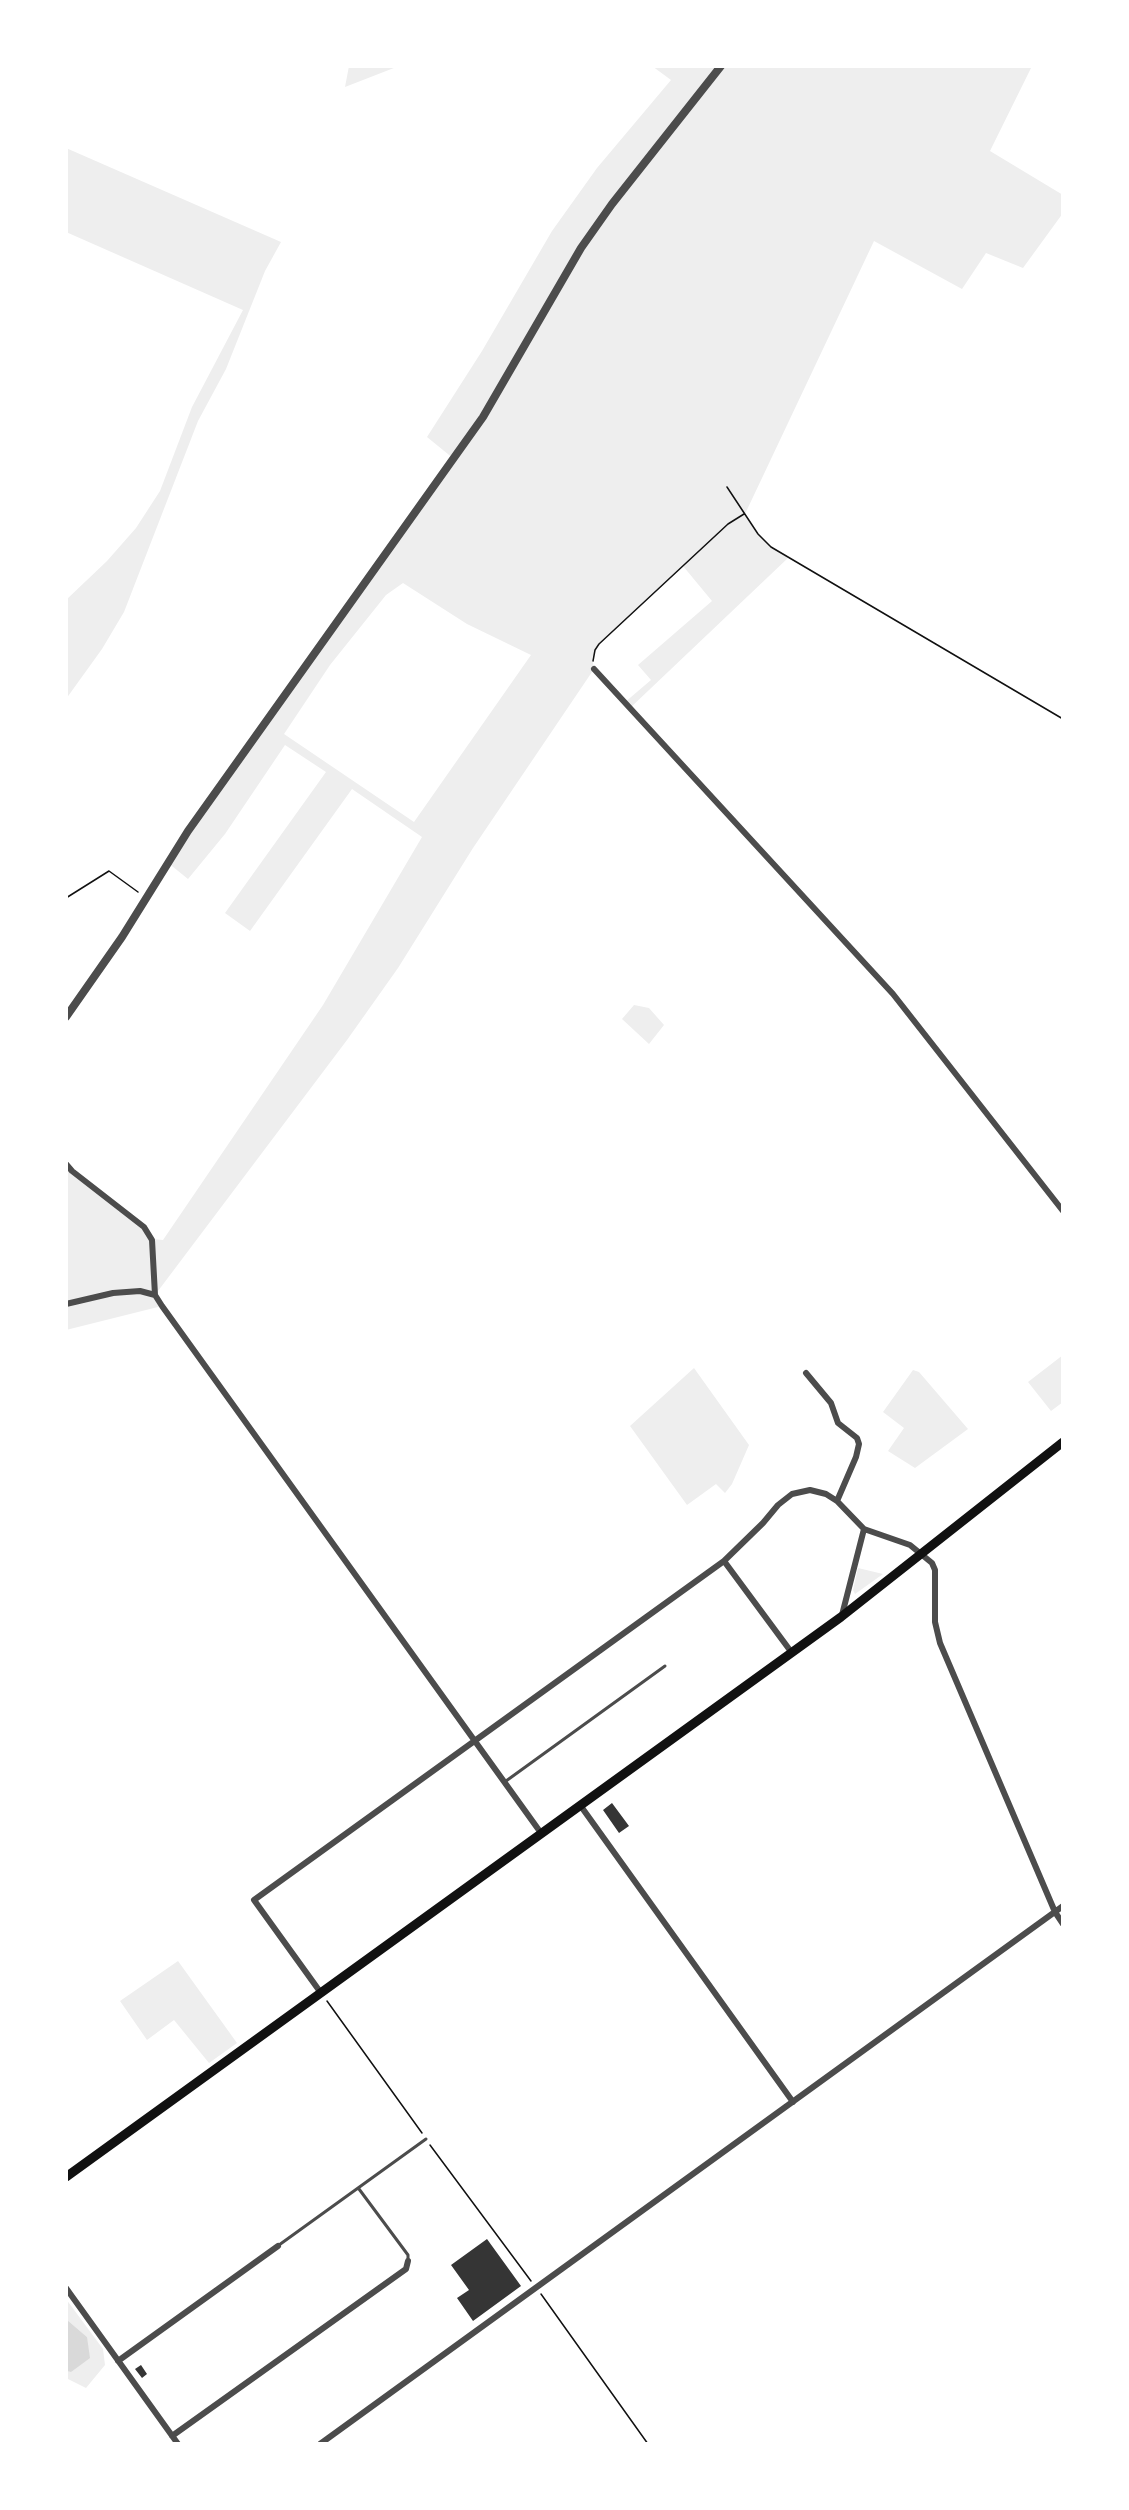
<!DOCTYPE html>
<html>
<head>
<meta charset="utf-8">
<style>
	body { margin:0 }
	#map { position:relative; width:1129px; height:2510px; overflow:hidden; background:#fff; font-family:Rubik,sans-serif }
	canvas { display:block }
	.frame { position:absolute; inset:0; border:68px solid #fff; pointer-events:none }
</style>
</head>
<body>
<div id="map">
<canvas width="1129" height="2510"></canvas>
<div class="frame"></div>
</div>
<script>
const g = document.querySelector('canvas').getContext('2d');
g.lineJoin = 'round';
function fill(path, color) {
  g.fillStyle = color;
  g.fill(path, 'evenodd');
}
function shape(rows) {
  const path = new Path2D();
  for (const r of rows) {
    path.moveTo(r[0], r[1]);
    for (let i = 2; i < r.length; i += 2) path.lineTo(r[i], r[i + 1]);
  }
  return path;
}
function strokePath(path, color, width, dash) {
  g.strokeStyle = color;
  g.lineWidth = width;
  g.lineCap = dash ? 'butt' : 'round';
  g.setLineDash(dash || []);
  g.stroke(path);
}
fill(shape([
	[349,66,399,66,345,87],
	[652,66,1032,66,990,151,1063,195,1063,213,1023,268,986,253,962,289,874,241,745,514,758,534,771,547,788,558,629,709,624,703,651,680,638,665,712,601,683,566,599,644,592,658,594,669,473,848,398,968,347,1040,155,1295,162,1306,66,1330,66,1164,137,1220,152,1239,163,1240,323,1005,422,837,352,789,250,931,225,913,326,772,285,745,225,834,188,879,167,862,454,459,427,437,482,351,552,231,597,168,671,80],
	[403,583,467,624,531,655,414,822,284,734,330,665,386,595],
	[66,148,281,242,265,271,226,369,198,421,124,612,102,649,66,699,66,600,107,561,136,528,160,491,192,407,243,310,66,232],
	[634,1005,649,1008,664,1025,649,1044,622,1019],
	[1063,1355,1063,1402,1051,1411,1028,1382],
	[694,1368,749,1445,732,1484,725,1493,716,1484,687,1505,630,1426],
	[913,1370,919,1372,968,1429,915,1468,888,1451,904,1428,883,1412],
	[858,1568,883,1574,855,1594,853,1590],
	[178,1961,237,2043,209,2063,174,2020,147,2040,120,2001],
	[66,2299,103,2349,105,2365,86,2388,66,2378,66,2371,71,2372,87,2337,66,2319]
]), '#eee');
fill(shape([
	[66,2319,87,2337,90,2358,71,2372,66,2371]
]), '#d9d9d9');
fill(shape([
	[612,1803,629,1826,619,1833,603,1810],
	[487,2239,521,2286,473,2321,457,2298,469,2290,451,2265],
	[141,2365,147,2374,142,2378,135,2369]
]), '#353535');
strokePath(shape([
	[727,487,758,534,771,547,1063,719],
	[593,661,595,650,599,644,728,524,744,514],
	[66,898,109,871,138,892],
	[327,2001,422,2133],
	[430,2145,531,2281],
	[541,2294,648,2444]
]), '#111', 1.5);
strokePath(shape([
	[506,1781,665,1666],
	[359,2189,408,2255,408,2261],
	[279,2245,426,2139]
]), '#4c4c4c', 3);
strokePath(shape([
	[594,669,893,994,1063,1211],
	[66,1164,72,1171,144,1227,152,1240,155,1295,162,1306,541,1833],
	[66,1304,113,1293,140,1291,155,1295],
	[806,1373,831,1403,838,1423,857,1438,859,1444,856,1457,837,1501],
	[724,1561,792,1653],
	[842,1615,864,1529],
	[580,1805,793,2102],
	[321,1993,254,1900,724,1561,763,1523,778,1505,792,1494,810,1490,826,1494,837,1501,864,1529,910,1545,932,1563,935,1570,935,1622,940,1643,1055,1912,1063,1924],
	[66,2288,178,2444],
	[118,2361,278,2246],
	[172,2436,406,2269,408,2261],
	[320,2444,1063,1906]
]), '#4c4c4c', 6);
strokePath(shape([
	[66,1017,122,937,188,831,483,417,581,248,612,204,721,66]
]), '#4c4c4c', 8);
strokePath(shape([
	[66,2177,841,1617,1063,1442]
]), '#111', 9);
</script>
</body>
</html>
